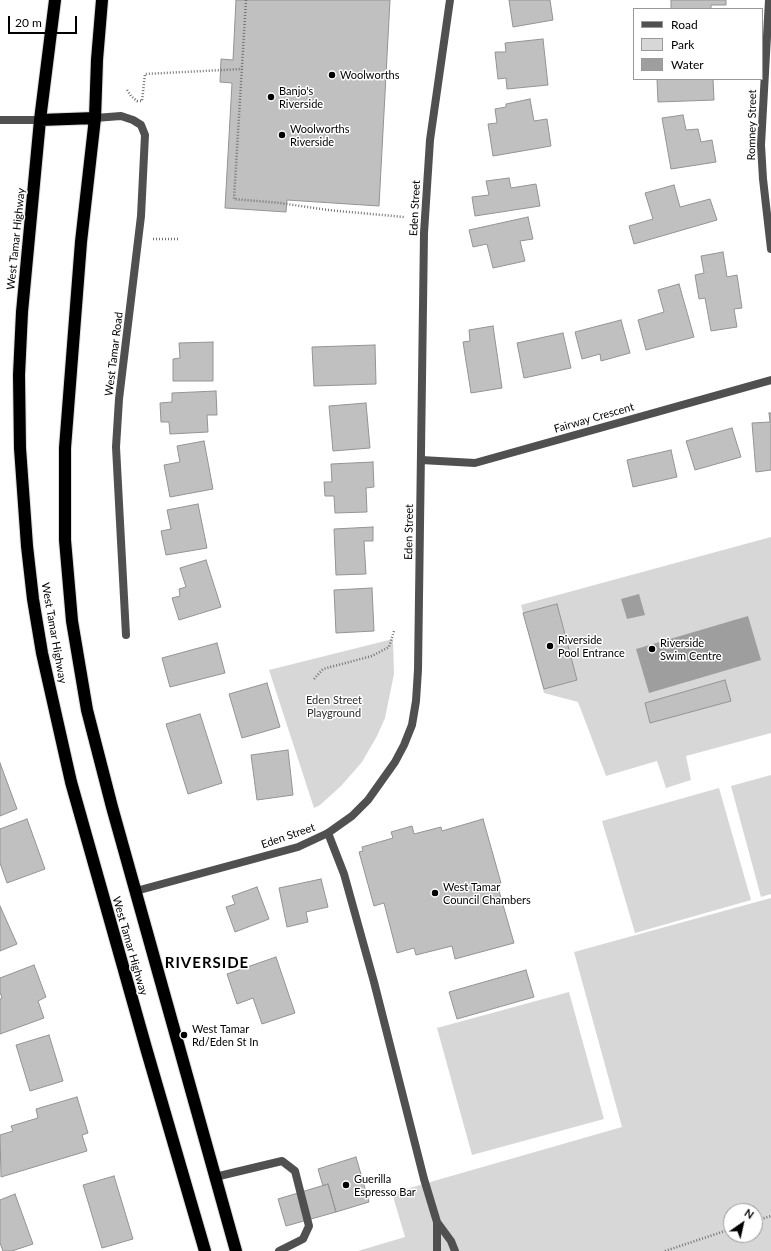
<!DOCTYPE html>
<html>
<head>
<meta charset="utf-8">
<style>
	body { margin:0 }
	#map { position:relative; width:771px; height:1251px; overflow:hidden; background:#fff; font-family:Lato,sans-serif }
	canvas { display:block }
	.legend { position:absolute; left:633px; top:8px; width:130px; height:72px; box-sizing:border-box; background:#fff; border:1px solid #999; margin:0; padding:5px 7px; list-style:none; font-size:12px; color:#000 }
	.legend li { display:flex; align-items:center; gap:8px; height:20px }
	.legend b { width:20px; border:1px solid #999 }
	.north { position:absolute; left:723px; top:1203px; width:40px; height:40px; box-sizing:border-box; background:#fff; border:1px solid #999; border-radius:50%; rotate:34deg; font-size:11px; font-weight:700; line-height:16px; text-align:center; color:#000 }
	.north::after { content:''; display:block; margin:auto; width:14px; height:18px; background:#000; clip-path:polygon(50% 0,100% 100%,50% 72%,0 100%) }
	.scale { position:absolute; left:8px; top:16px; width:69px; height:18px; box-sizing:border-box; border:2px solid #000; border-top:0; padding-left:5px; font-size:12px; line-height:14px; white-space:nowrap; color:#000; -webkit-text-stroke:3px #fff; paint-order:stroke }
</style>
</head>
<body>
<div id="map">
<canvas width="771" height="1251"></canvas>
<ul class="legend">
<li><b style="height:5px;background:#505050"></b>Road</li>
<li><b style="height:11px;background:#d7d7d7"></b>Park</li>
<li><b style="height:11px;background:#9e9e9e"></b>Water</li>
</ul>
<div class="north">N</div>
<div class="scale">20 m</div>
</div>
<script>
const g = document.querySelector('canvas').getContext('2d');
g.lineJoin = 'round';
function fill(path, color) {
  g.fillStyle = color;
  g.fill(path, 'evenodd');
}
function shape(rows) {
  const path = new Path2D();
  for (const r of rows) {
    path.moveTo(r[0], r[1]);
    for (let i = 2; i < r.length; i += 2) path.lineTo(r[i], r[i + 1]);
  }
  return path;
}
function strokePath(path, color, width, dash) {
  g.strokeStyle = color;
  g.lineWidth = width;
  g.lineCap = dash ? 'butt' : 'round';
  g.setLineDash(dash || []);
  g.stroke(path);
}
function write(font, color, halo, rows, align = 'center') {
  g.font = font + ' Lato,sans-serif';
  g.lineWidth = 3;
  g.setLineDash([]);
  g.textBaseline = 'middle';
  g.strokeStyle = halo;
  g.fillStyle = color;
  for (const [text, x, y, turn = 0] of rows) {
    g.save();
    g.translate(x, y);
    g.rotate((+turn || 0) * Math.PI / 180);
    g.textAlign = isNaN(turn) ? turn : align;
    if (halo) g.strokeText(text, 0, 0);
    g.fillText(text, 0, 0);
    g.restore();
  }
}
fill(shape([
	[771,537,771,733,686,756,691,780,666,788,657,761,606,776,578,702,544,693,521,605],
	[393,639,394,674,385,718,377,736,362,762,341,786,320,805,314,808,269,670],
	[771,775,771,894,761,897,731,786],
	[719,788,751,900,635,933,602,821],
	[771,898,771,1251,358,1251,405,1237,392,1193,622,1127,574,952],
	[731,1211,755,1211,755,1235,731,1235],
	[569,992,604,1119,472,1155,437,1028]
]), '#d7d7d7');
fill(shape([
	[639,594,645,615,627,619,621,599],
	[748,616,761,660,649,693,636,649]
]), '#9e9e9e');
const building = shape([
	[236,0,390,0,379,206,287,200,286,212,225,208,232,83,220,82,221,59,233,60,236,0],
	[509,0,550,0,553,20,513,27,509,0],
	[671,0,726,0,726,5,711,5,711,9,671,9,671,0],
	[543,39,548,85,507,89,506,78,498,79,495,52,506,52,505,43,543,39],
	[657,79,713,79,714,100,658,102,657,79],
	[530,99,534,121,547,119,551,146,493,156,488,124,497,123,495,109,506,107,506,104,530,99],
	[683,115,686,130,698,129,701,142,712,140,716,162,671,169,662,118,683,115],
	[509,178,511,188,536,184,540,206,475,216,472,197,489,195,486,181,509,178],
	[674,185,680,207,710,199,717,220,634,244,629,226,653,219,645,193,674,185],
	[528,217,533,239,520,241,525,261,493,268,487,244,473,247,469,230,528,217],
	[723,252,727,277,737,275,742,308,734,309,737,327,711,331,705,298,699,299,695,275,704,273,701,256,723,252],
	[679,284,694,337,646,350,638,320,664,312,658,290,679,284],
	[621,320,630,353,601,361,600,354,582,359,575,332,621,320],
	[493,326,502,388,471,393,463,342,470,341,469,330,493,326],
	[563,333,571,368,524,378,517,343,563,333],
	[213,342,213,381,173,381,173,359,180,358,179,343,213,342],
	[375,345,376,384,314,386,312,347,375,345],
	[216,391,217,415,207,415,208,432,170,434,169,422,161,422,160,403,172,402,172,393,216,391],
	[366,403,370,448,333,451,329,406,366,403],
	[769,413,771,413,771,470,756,472,752,423,770,422,769,413],
	[732,428,741,457,695,470,686,441,732,428],
	[204,441,213,489,170,497,164,465,180,462,177,446,204,441],
	[671,450,677,477,633,487,627,460,671,450],
	[373,462,374,487,366,488,367,512,335,513,334,496,325,496,324,482,332,482,331,464,373,462],
	[198,504,207,548,166,555,161,531,171,529,167,510,198,504],
	[373,527,373,541,364,541,366,574,336,575,334,529,373,527],
	[206,560,221,607,179,620,172,598,180,596,179,589,186,587,180,568,206,560],
	[372,588,374,631,336,633,334,590,372,588],
	[557,604,577,680,544,689,523,613,557,604],
	[217,643,225,673,170,687,162,658,217,643],
	[725,680,731,701,650,723,645,703,725,680],
	[267,683,280,727,242,738,229,694,267,683],
	[200,714,222,783,188,794,166,724,200,714],
	[288,750,293,795,257,800,251,755,288,750],
	[0,763,17,809,0,816,0,763],
	[27,819,45,869,7,883,0,863,0,829,27,819],
	[483,819,501,883,497,884,514,943,455,959,452,946,416,955,414,948,397,953,384,903,374,906,359,852,363,851,362,847,393,838,391,832,412,826,414,834,441,827,442,831,483,819],
	[321,879,328,907,306,912,308,922,287,927,279,888,321,879],
	[257,887,269,919,235,932,226,907,235,904,232,896,257,887],
	[0,906,17,944,0,951,0,906],
	[276,957,295,1013,262,1024,253,998,237,1004,227,974,276,957],
	[34,965,46,997,38,1001,44,1018,0,1034,0,999,2,998,0,992,0,978,34,965],
	[526,970,534,997,457,1019,449,992,526,970],
	[49,1035,63,1081,30,1091,16,1045,49,1035],
	[77,1097,88,1133,82,1135,87,1151,1,1177,0,1135,13,1131,11,1126,38,1118,36,1109,77,1097],
	[356,1157,369,1202,336,1212,328,1184,323,1186,318,1169,356,1157],
	[114,1176,133,1239,102,1248,83,1185,114,1176],
	[328,1184,336,1212,286,1226,278,1199,328,1184],
	[15,1194,33,1244,12,1251,3,1251,0,1243,0,1200,15,1194]
]);
fill(building, '#c0c0c0');
strokePath(building, '#949494', 1);
const highway = shape([
	[55,0,40,120,22,312,19,375,20,448,27,546,33,599,42,653,71,782,146,1048,205,1251],
	[102,0,97,60,95,118,81,242,65,448,65,540,72,621,87,710,112,807,236,1251],
	[40,120,95,118]
]);
strokePath(highway, '#dbdbdb', 14);
strokePath(shape([
	[246,0,234,199,280,203,328,210,404,217],
	[127,90,131,96,137,101,142,101,145,74,242,69],
	[153,239,179,239],
	[314,679,323,669,372,656,389,647,394,631],
	[755,1221,771,1216],
	[665,1251,731,1229]
]), '#727272', 2.5, [1, 2]);
strokePath(shape([
	[95,118,121,116,133,120,141,125,145,135,141,216,119,399,116,447,126,635],
	[328,833,344,874,374,982,424,1179,437,1222,437,1251],
	[215,1177,282,1161,295,1171,309,1226,303,1239,279,1251],
	[437,1222,451,1241,455,1251]
]), '#505050', 8);
strokePath(shape([
	[769,0,761,145,763,179,771,249],
	[0,120,40,120],
	[421,460,475,463,771,380],
	[136,891,298,847,328,833,352,816,368,800,395,762,404,745,412,725,416,701,418,670,424,233,430,140,450,0]
]), '#505050', 8);
strokePath(highway, '#000', 12);
for (const [x, y, r, color] of [
	[332,75,4,"#000"],
	[271,97,4,"#000"],
	[282,135,4,"#000"],
	[550,646,4,"#000"],
	[652,649,4,"#000"],
	[435,893,4,"#000"],
	[184,1035,4,"#000"],
	[346,1185,4,"#000"]
]) {
  const dot = new Path2D();
  dot.arc(x, y, r, 0, 2 * Math.PI);
  g.fillStyle = color;
  g.fill(dot);
  strokePath(dot, '#fff', 1.5);
}
write('11px', '#000', '#fff', [
	["Woolworths",340,75],
	["Banjo's",279,91],
	["Riverside",279,104],
	["Woolworths",290,129],
	["Riverside",290,142],
	["Riverside",558,640],
	["Pool Entrance",558,653],
	["Riverside",660,643],
	["Swim Centre",660,656],
	["West Tamar",443,887],
	["Council Chambers",443,900],
	["West Tamar",192,1029],
	["Rd/Eden St In",192,1042],
	["Guerilla",354,1179],
	["Espresso Bar",354,1192]
], 'left');
write('11px', '#000', '#fff', [
	["Romney Street",752,125,-89],
	["Eden Street",415,208,-87],
	["West Tamar Highway",16,239,-84],
	["West Tamar Road",114,354,-83],
	["Fairway Crescent",594,418,-16],
	["Eden Street",409,532,-89],
	["West Tamar Highway",54,633,80],
	["Eden Street",288,836,-19],
	["West Tamar Highway",130,946,74]
]);
write('11px', '#2e2e2e', '#fff', [
	["Eden Street",334,700],
	["Playground",334,713]
]);
g.letterSpacing = '1px';
write('bold 15px', '#000', '#fff', [
	["RIVERSIDE",207,963]
]);
g.letterSpacing = '0px';
</script>
</body>
</html>
